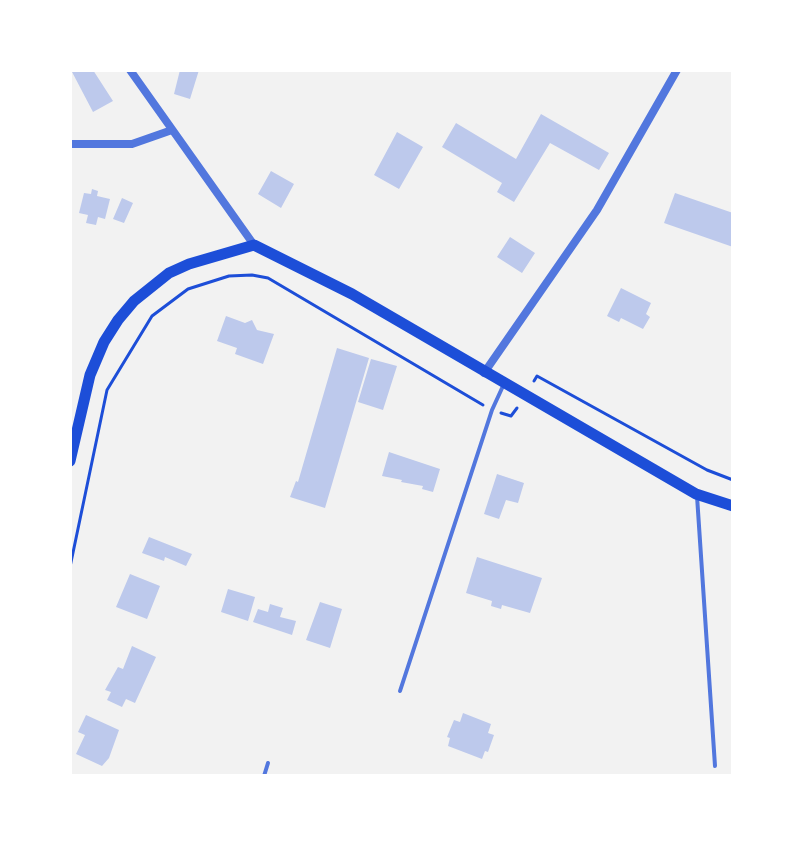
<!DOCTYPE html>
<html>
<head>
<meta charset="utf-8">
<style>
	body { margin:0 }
	#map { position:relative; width:803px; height:846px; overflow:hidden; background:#f2f2f2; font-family:Commissioner,sans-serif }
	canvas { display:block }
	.frame { position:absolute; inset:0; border:72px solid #fff; pointer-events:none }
</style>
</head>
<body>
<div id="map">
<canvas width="803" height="846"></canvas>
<div class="frame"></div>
</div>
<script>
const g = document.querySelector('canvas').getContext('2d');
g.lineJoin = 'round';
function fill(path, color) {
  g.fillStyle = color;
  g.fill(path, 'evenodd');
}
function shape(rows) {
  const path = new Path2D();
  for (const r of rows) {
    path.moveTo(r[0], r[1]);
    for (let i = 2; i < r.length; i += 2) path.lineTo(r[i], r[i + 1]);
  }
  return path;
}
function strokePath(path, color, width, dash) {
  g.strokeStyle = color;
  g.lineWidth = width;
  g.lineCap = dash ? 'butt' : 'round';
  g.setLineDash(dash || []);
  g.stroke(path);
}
fill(shape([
	[71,70,93,70,113,101,93,112],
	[180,70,199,70,190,99,174,94],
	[541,114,609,153,599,170,550,143,514,202,497,192,502,183,442,147,456,123,516,159],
	[397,132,423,147,399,189,374,175],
	[271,171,294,184,281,208,258,194],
	[92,189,98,191,97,196,110,199,105,219,98,217,96,225,86,223,88,215,79,213,84,193,91,194],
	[675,193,733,213,733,247,664,223],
	[122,198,133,203,124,223,113,219],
	[510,237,535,253,522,273,497,257],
	[621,288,651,303,646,314,650,317,643,329,621,318,619,322,607,316],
	[226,316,245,323,252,320,257,330,274,334,263,364,235,354,237,348,217,341],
	[337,348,369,358,325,508,290,497,296,481,298,482],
	[371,359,397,366,383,410,358,402],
	[389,452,440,469,433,492,422,489,423,486,401,482,402,480,382,476],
	[497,474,524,483,518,503,506,500,499,519,484,514],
	[149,537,192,554,186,566,165,557,164,561,142,553],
	[477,557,542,578,530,613,502,605,501,609,491,606,492,601,466,593],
	[130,574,160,586,147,619,116,607],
	[228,589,255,597,248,621,221,612],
	[320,602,342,609,330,648,306,640],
	[270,604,283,608,280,617,296,621,292,635,253,622,258,609,268,612],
	[132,646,156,657,135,703,126,699,122,707,107,700,111,692,105,690,118,667,123,669],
	[463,713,491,724,488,733,494,735,488,752,485,751,482,759,448,746,450,738,447,737,454,720,460,722],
	[86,715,119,730,109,758,102,766,76,754,85,735,78,732]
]), '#bdc9ec');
strokePath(shape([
	[534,381,537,376,707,470,733,480],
	[501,413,511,416,517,408],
	[70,567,107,390,152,316,188,289,229,276,252,275,268,278,483,405]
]), '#1d4ed8', 3);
strokePath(shape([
	[697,496,715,766],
	[400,691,492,410,503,386],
	[264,776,268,763]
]), '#5277de', 4);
strokePath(shape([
	[130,70,254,245],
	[70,144,132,144,172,130],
	[484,373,597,210,677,70]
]), '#5277de', 8);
strokePath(shape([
	[70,461,90,375,104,342,118,320,134,301,169,273,189,264,254,245,352,294,696,494,733,506]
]), '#1d4ed8', 11);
</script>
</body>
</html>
